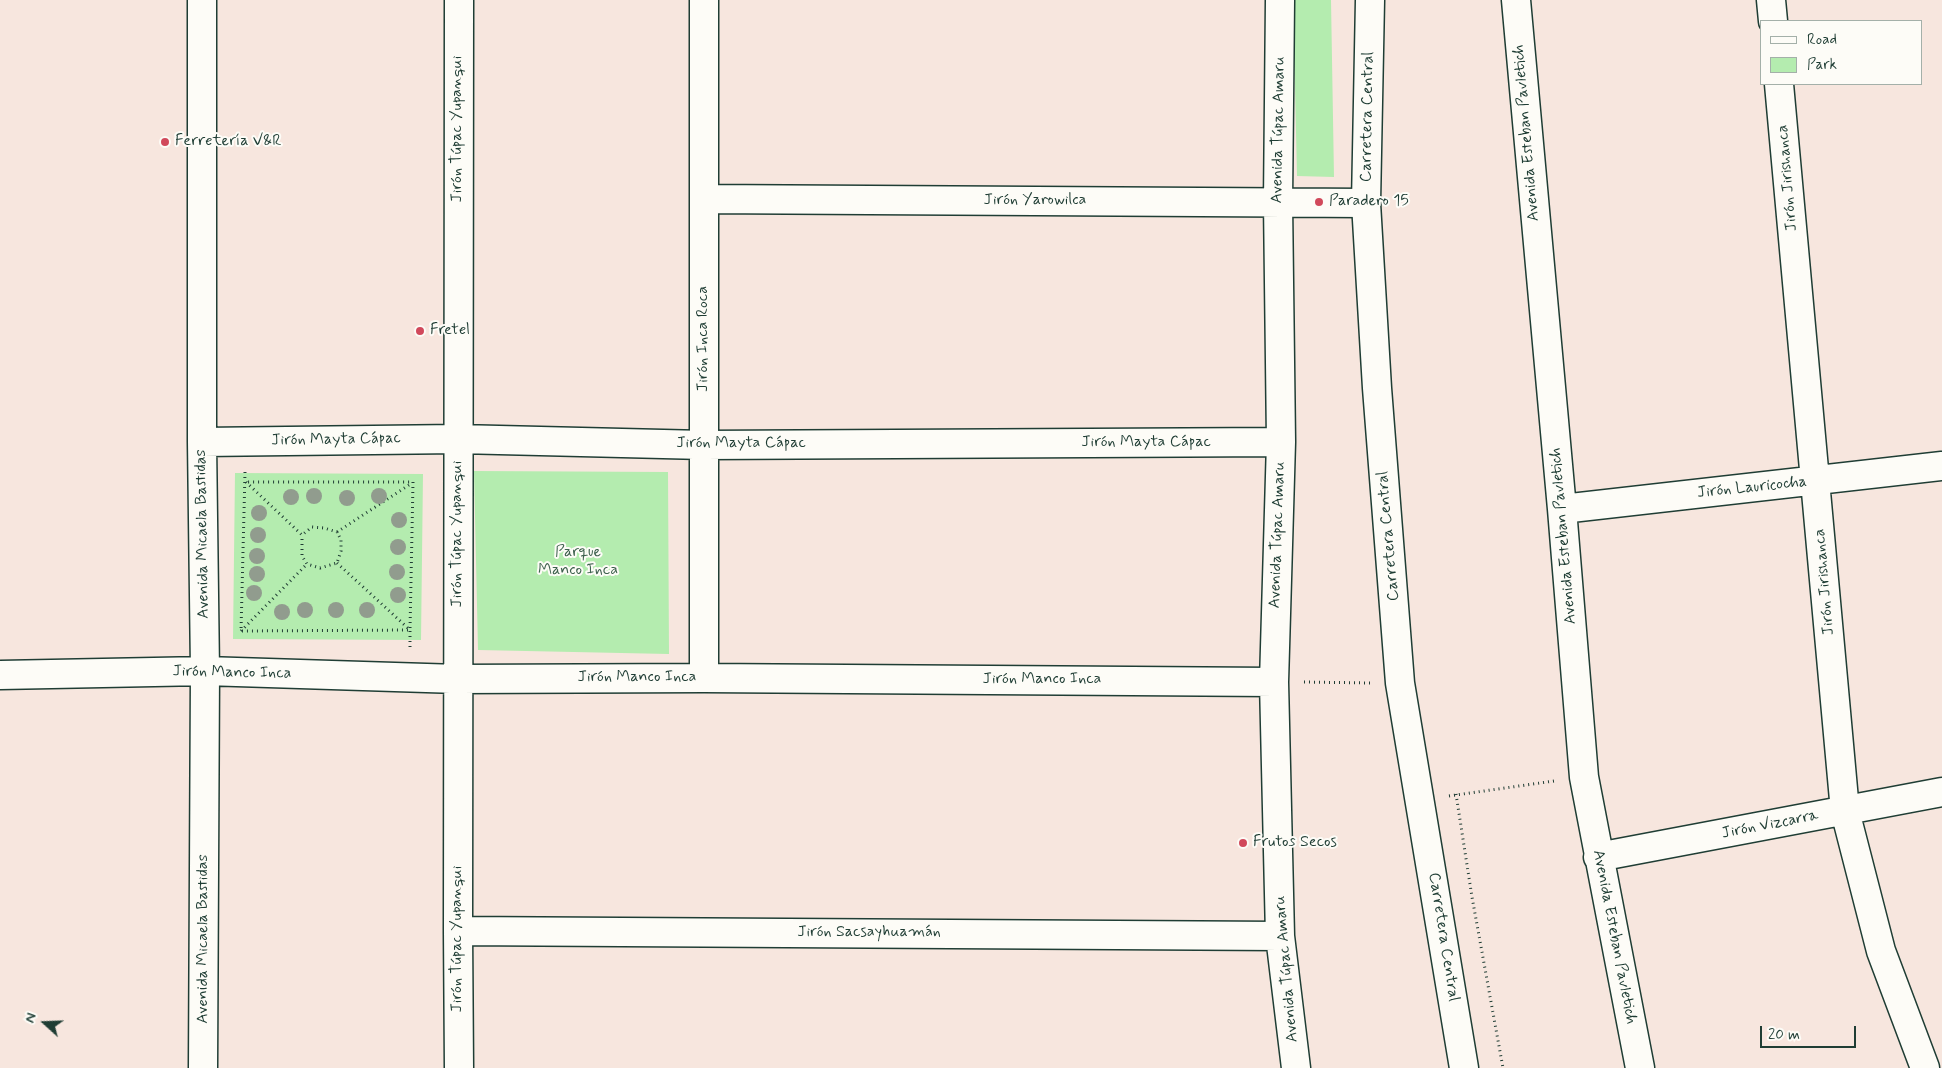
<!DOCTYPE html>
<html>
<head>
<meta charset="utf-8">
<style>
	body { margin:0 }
	#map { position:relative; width:1942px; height:1068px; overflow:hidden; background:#f7e6de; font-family:Mynerve,sans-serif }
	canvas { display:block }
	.legend { position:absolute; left:1760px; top:20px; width:162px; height:65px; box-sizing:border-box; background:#fdfcf7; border:1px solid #a4b0a9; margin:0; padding:6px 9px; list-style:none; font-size:15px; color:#1f3d34 }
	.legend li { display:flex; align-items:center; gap:10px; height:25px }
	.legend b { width:25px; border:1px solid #a4b0a9 }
	.north { position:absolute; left:20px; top:998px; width:50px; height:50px; -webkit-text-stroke:4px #fdfcf7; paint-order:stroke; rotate:290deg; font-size:14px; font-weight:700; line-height:20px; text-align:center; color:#1f3d34 }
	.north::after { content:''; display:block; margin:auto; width:18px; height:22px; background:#1f3d34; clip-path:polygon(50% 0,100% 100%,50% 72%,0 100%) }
	.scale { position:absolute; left:1760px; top:1026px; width:96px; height:22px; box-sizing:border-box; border:2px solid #1f3d34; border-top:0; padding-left:6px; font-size:15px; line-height:18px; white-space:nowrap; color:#1f3d34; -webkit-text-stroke:4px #fdfcf7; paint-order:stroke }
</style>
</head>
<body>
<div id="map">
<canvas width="1942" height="1068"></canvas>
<ul class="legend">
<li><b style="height:6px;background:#fdfcf7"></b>Road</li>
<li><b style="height:14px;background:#b4ecaf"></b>Park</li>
</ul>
<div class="north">N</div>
<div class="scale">20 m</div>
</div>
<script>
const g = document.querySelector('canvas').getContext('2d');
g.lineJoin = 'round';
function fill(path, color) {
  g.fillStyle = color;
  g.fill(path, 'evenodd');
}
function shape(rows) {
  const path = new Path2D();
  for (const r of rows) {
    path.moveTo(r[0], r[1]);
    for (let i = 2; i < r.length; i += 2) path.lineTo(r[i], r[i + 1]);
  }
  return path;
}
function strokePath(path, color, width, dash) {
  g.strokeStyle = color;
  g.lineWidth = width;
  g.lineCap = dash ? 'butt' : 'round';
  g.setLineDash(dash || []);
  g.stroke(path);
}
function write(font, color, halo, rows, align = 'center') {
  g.font = font + ' Mynerve,sans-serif';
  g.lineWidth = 4;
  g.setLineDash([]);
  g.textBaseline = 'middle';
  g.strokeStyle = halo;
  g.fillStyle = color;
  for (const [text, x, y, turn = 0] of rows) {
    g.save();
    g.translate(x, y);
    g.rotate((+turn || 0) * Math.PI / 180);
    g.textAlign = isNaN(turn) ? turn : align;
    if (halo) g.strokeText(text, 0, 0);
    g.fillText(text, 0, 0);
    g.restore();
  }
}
fill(shape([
	[1293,0,1331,0,1334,177,1297,176],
	[474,471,668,472,669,654,478,650],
	[235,473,423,474,421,640,233,639]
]), '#b4ecaf');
const minor = shape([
	[202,0,202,442,205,671,203,1068],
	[459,0,458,931,459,1068],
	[704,0,704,678],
	[1280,0,1278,202,1281,442,1274,682,1280,936,1296,1068],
	[1516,0,1562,509,1584,777,1640,1068],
	[1771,0,1773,21],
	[1779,84,1845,811,1881,951,1925,1068],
	[704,199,1366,203],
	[202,442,458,439,704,445,1281,442],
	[1562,509,1942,466],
	[0,675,205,671,458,679,704,678,1274,682],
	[1598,857,1942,792],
	[458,931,1280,936]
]);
const trunk = shape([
	[1370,0,1366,203,1377,388,1400,683,1464,1068]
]);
strokePath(minor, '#1f3d34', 31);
strokePath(trunk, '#1f3d34', 31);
strokePath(shape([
	[245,472,241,631,410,630,413,482,246,482],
	[246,482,302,535,312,527,324,528,337,532,341,540,341,551,337,563,320,568,307,564,302,556,302,535],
	[337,532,412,483],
	[337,563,410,630,410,648],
	[241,631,307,564],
	[1304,682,1370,683],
	[1456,794,1472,897,1503,1068],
	[1449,796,1554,781]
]), '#1f3d34', 3, [1, 4]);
strokePath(minor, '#fdfcf7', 28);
strokePath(trunk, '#fdfcf7', 28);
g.fillStyle = '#919c8e';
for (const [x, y] of [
	[314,496],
	[379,496],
	[291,497],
	[347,498],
	[259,513],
	[399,520],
	[258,535],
	[398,547],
	[257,556],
	[397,572],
	[257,574],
	[254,593],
	[398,595],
	[305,610],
	[336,610],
	[367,610],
	[282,612]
]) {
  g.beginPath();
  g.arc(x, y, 8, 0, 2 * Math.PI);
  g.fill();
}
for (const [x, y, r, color] of [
	[165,142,5,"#d1495b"],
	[1319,202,5,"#d1495b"],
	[420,331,5,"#d1495b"],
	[1243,843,5,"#d1495b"]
]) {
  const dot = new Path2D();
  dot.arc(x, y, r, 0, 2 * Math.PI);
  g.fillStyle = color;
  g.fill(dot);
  strokePath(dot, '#fdfcf7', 2);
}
write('16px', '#1f3d34', '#fdfcf7', [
	["Carretera Central",1368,117,-89],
	["Jirón Túpac Yupanqui",458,129,-90],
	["Avenida Túpac Amaru",1279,130,-89],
	["Avenida Esteban Pavletich",1527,133,-95],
	["Jirón Jirishanca",1788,178,-95],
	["Jirón Yarowilca",1035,201],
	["Jirón Inca Roca",704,339,-90],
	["Jirón Mayta Cápac",336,440,-1],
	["Jirón Mayta Cápac",1146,443],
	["Jirón Mayta Cápac",741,444],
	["Jirón Lauricocha",1752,488,-6],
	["Avenida Micaela Bastidas",203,534,-91],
	["Jirón Túpac Yupanqui",458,534,-90],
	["Avenida Túpac Amaru",1278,535,-88],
	["Carretera Central",1389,536,-95],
	["Avenida Esteban Pavletich",1564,536,-95],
	["Jirón Jirishanca",1825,582,-95],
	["Jirón Manco Inca",232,673,1],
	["Jirón Manco Inca",637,678],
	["Jirón Manco Inca",1042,680],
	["Jirón Vizcarra",1770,825,-11],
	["Jirón Sacsayhuamán",869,933],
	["Carretera Central",1443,937,81],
	["Avenida Esteban Pavletich",1614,937,79],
	["Avenida Micaela Bastidas",204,939,-90],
	["Jirón Túpac Yupanqui",458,939,-90],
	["Avenida Túpac Amaru",1287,969,-95]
]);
write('16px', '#1f3d34', '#fdfcf7', [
	["Ferretería V&R",175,142],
	["Paradero 15",1329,202],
	["Fretel",430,331],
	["Frutos Secos",1253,843]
], 'left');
write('16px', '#3d604d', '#fdfcf7', [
	["Parque",578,553],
	["Manco Inca",578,571]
]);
</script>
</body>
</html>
